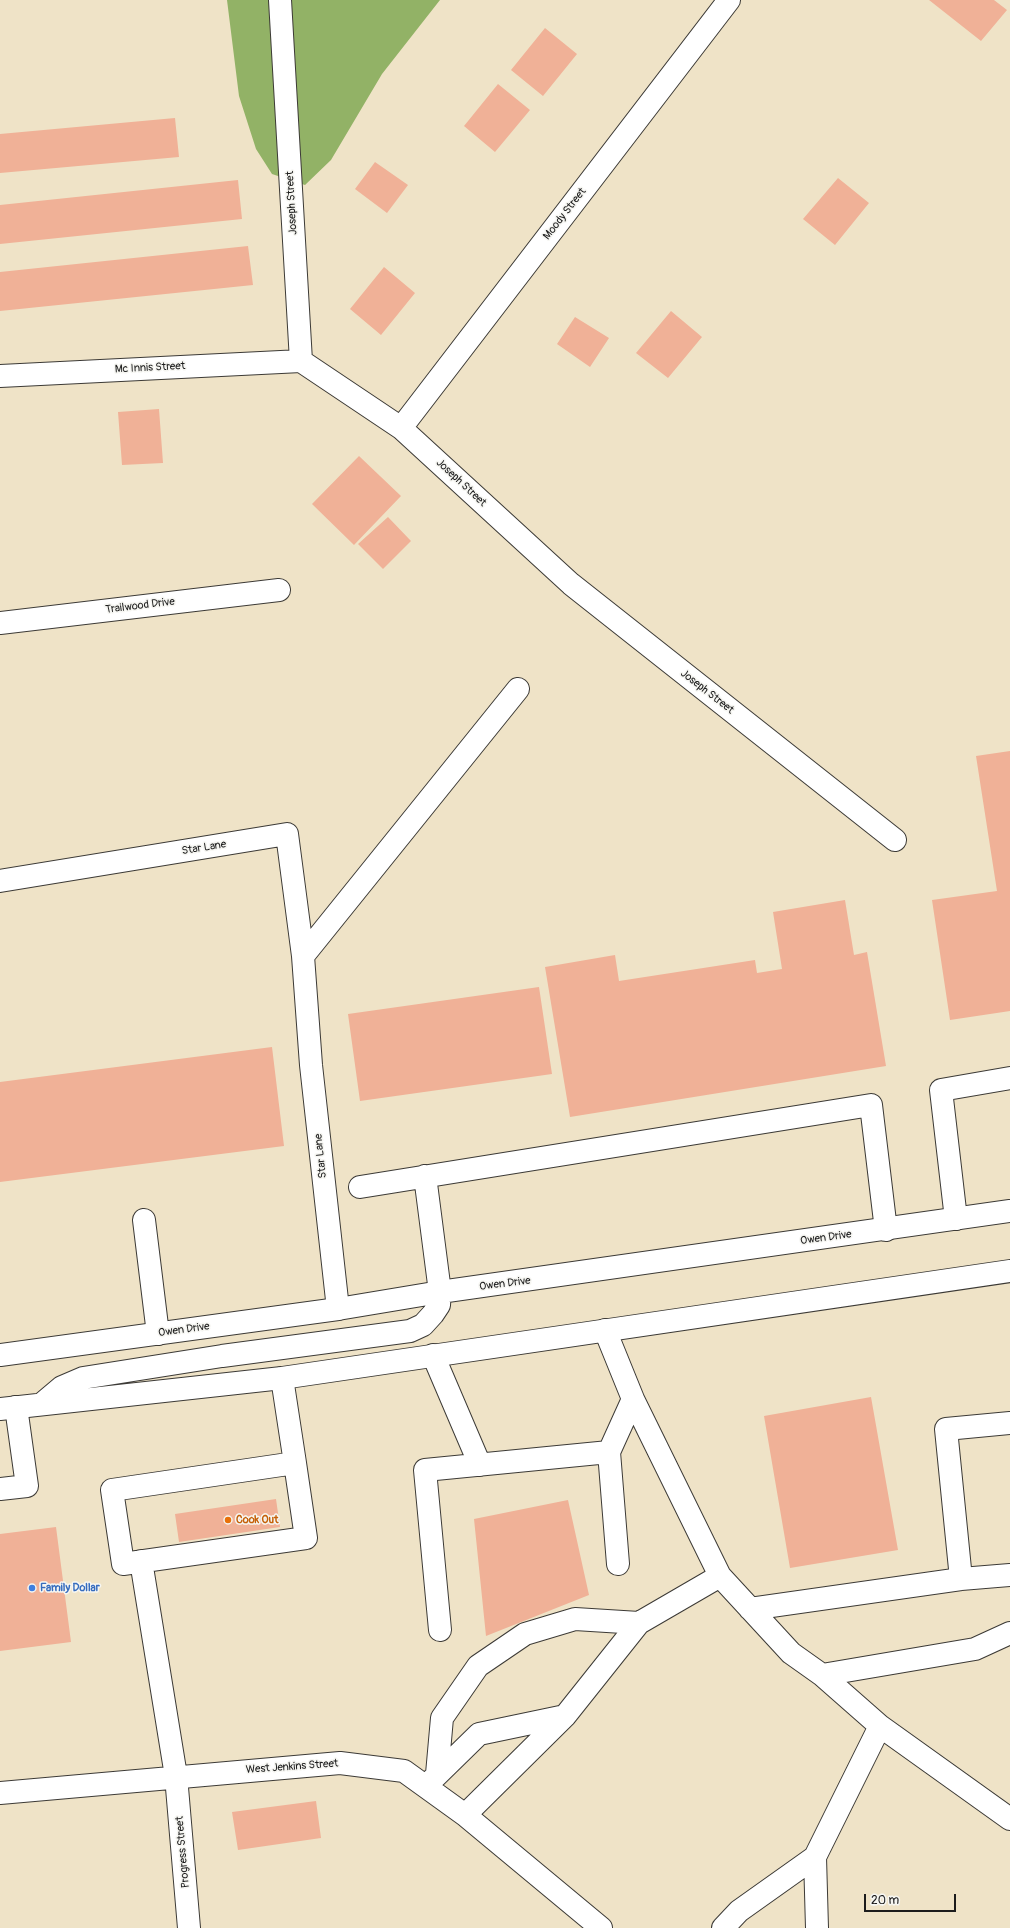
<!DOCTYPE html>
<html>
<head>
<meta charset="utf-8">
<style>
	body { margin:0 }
	#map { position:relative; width:1010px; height:1928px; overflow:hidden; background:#efe3c7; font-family:Pangolin,sans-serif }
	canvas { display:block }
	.scale { position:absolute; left:864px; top:1894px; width:92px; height:18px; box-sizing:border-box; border:2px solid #1c1c1c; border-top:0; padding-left:5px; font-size:12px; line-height:14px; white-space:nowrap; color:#1c1c1c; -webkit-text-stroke:3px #f6f6f2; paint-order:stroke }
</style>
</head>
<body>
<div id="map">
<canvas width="1010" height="1928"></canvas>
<div class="scale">20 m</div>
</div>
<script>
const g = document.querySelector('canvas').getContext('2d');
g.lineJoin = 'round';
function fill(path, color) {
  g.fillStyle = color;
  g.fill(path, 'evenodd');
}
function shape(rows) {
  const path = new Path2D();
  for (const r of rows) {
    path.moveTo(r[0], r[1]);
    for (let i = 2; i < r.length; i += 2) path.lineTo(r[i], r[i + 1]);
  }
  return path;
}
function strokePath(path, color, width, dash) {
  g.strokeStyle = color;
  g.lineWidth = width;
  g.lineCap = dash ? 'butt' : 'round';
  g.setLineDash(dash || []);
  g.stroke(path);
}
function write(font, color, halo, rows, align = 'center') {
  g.font = font + ' Pangolin,sans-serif';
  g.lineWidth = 3;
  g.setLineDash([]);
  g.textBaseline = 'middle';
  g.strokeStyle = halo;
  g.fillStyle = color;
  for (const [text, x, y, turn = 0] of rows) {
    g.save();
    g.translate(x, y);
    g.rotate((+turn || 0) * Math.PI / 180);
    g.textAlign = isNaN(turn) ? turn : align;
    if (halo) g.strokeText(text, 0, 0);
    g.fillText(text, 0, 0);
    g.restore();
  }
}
fill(shape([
	[227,0,440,0,382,74,331,160,305,185,272,174,256,149,239,96]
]), '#92b266');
fill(shape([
	[929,0,994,0,1007,10,981,41],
	[545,28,577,54,543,96,511,70],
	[498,84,530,110,495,152,464,126],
	[175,118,179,157,0,173,0,134],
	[375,162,408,185,387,213,355,189],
	[838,178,869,203,835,245,803,219],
	[238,180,242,219,0,244,0,205],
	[248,246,253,285,0,311,0,272],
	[384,267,415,293,381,335,350,309],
	[671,311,702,337,668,378,636,353],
	[575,317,609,338,590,367,557,344],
	[159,409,163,463,122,465,118,412],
	[359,456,401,496,354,545,312,504],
	[388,517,411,541,383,569,358,544],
	[1010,751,1010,1011,950,1020,932,900,997,891,976,756],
	[845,900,854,955,867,952,886,1066,570,1117,545,967,615,955,619,981,755,960,757,973,782,969,773,912],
	[539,987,552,1074,360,1101,348,1014],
	[272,1047,284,1146,0,1182,0,1082],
	[871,1397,898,1550,790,1568,764,1416],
	[276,1499,280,1527,179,1542,175,1514],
	[568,1500,589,1595,486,1636,474,1519],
	[56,1527,71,1642,0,1651,0,1534],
	[316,1801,321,1838,238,1850,232,1812]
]), '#f0b197');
const minor = shape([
	[280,0,301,361],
	[301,361,401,428,571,584,895,840],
	[0,376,301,361],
	[401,428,729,0],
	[0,623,279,590],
	[0,881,287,834,303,956,518,689],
	[303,956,311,1065,338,1309],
	[425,1176,440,1292],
	[360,1187,871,1105,886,1230],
	[956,1219,941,1090,1010,1078],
	[144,1220,158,1334],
	[605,1330,633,1399,609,1452],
	[433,1355,480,1465],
	[282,1378,295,1463],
	[633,1399,720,1576,791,1653,822,1675,880,1726,1010,1819],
	[1010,1423,946,1429,961,1579,1010,1575],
	[295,1463,306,1538,123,1564,112,1490,295,1463],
	[0,1489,27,1486,16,1407],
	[141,1561,176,1776,189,1928],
	[750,1609,961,1579],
	[440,1630,425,1470,609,1452,618,1564],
	[822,1675,975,1649,1010,1633],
	[437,1774,442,1718,478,1666,525,1634,575,1619,639,1623],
	[433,1779,479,1734,565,1716],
	[0,1793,340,1763,404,1771,465,1815,601,1928],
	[465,1815,565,1716,639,1623,720,1576],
	[723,1928,739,1911,815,1857],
	[817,1928,815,1857,880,1726]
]);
const highway = shape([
	[0,1355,338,1309,440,1292,1010,1211],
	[43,1403,62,1387,83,1378,222,1356,410,1331,423,1325,433,1314,439,1305,440,1292],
	[0,1409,282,1378,1010,1271]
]);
strokePath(minor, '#3c3a36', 24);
strokePath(highway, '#3c3a36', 24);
strokePath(minor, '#fff', 22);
strokePath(highway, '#fff', 22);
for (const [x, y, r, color] of [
	[228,1520,4,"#e8710a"],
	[32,1588,4,"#3f7fe0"]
]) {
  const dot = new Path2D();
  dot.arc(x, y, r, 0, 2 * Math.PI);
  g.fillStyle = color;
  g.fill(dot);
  strokePath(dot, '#f6f6f2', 1.5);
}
write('11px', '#1c1c1c', '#f6f6f2', [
	["Joseph Street",292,203,-93],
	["Moody Street",565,214,-52],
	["Mc Innis Street",150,368,-3],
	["Joseph Street",461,483,43],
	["Trailwood Drive",140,606,-7],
	["Joseph Street",707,692,38],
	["Star Lane",204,848,-9],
	["Star Lane",321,1156,-96],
	["Owen Drive",826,1238,-8],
	["Owen Drive",505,1284,-7],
	["Owen Drive",184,1330,-8],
	["West Jenkins Street",292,1767,-4],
	["Progress Street",183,1852,-95]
]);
write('bold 11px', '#c56008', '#f6f6f2', [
	["Cook Out",236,1520]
], 'left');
write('bold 11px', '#366cbe', '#f6f6f2', [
	["Family Dollar",40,1588]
], 'left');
</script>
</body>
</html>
